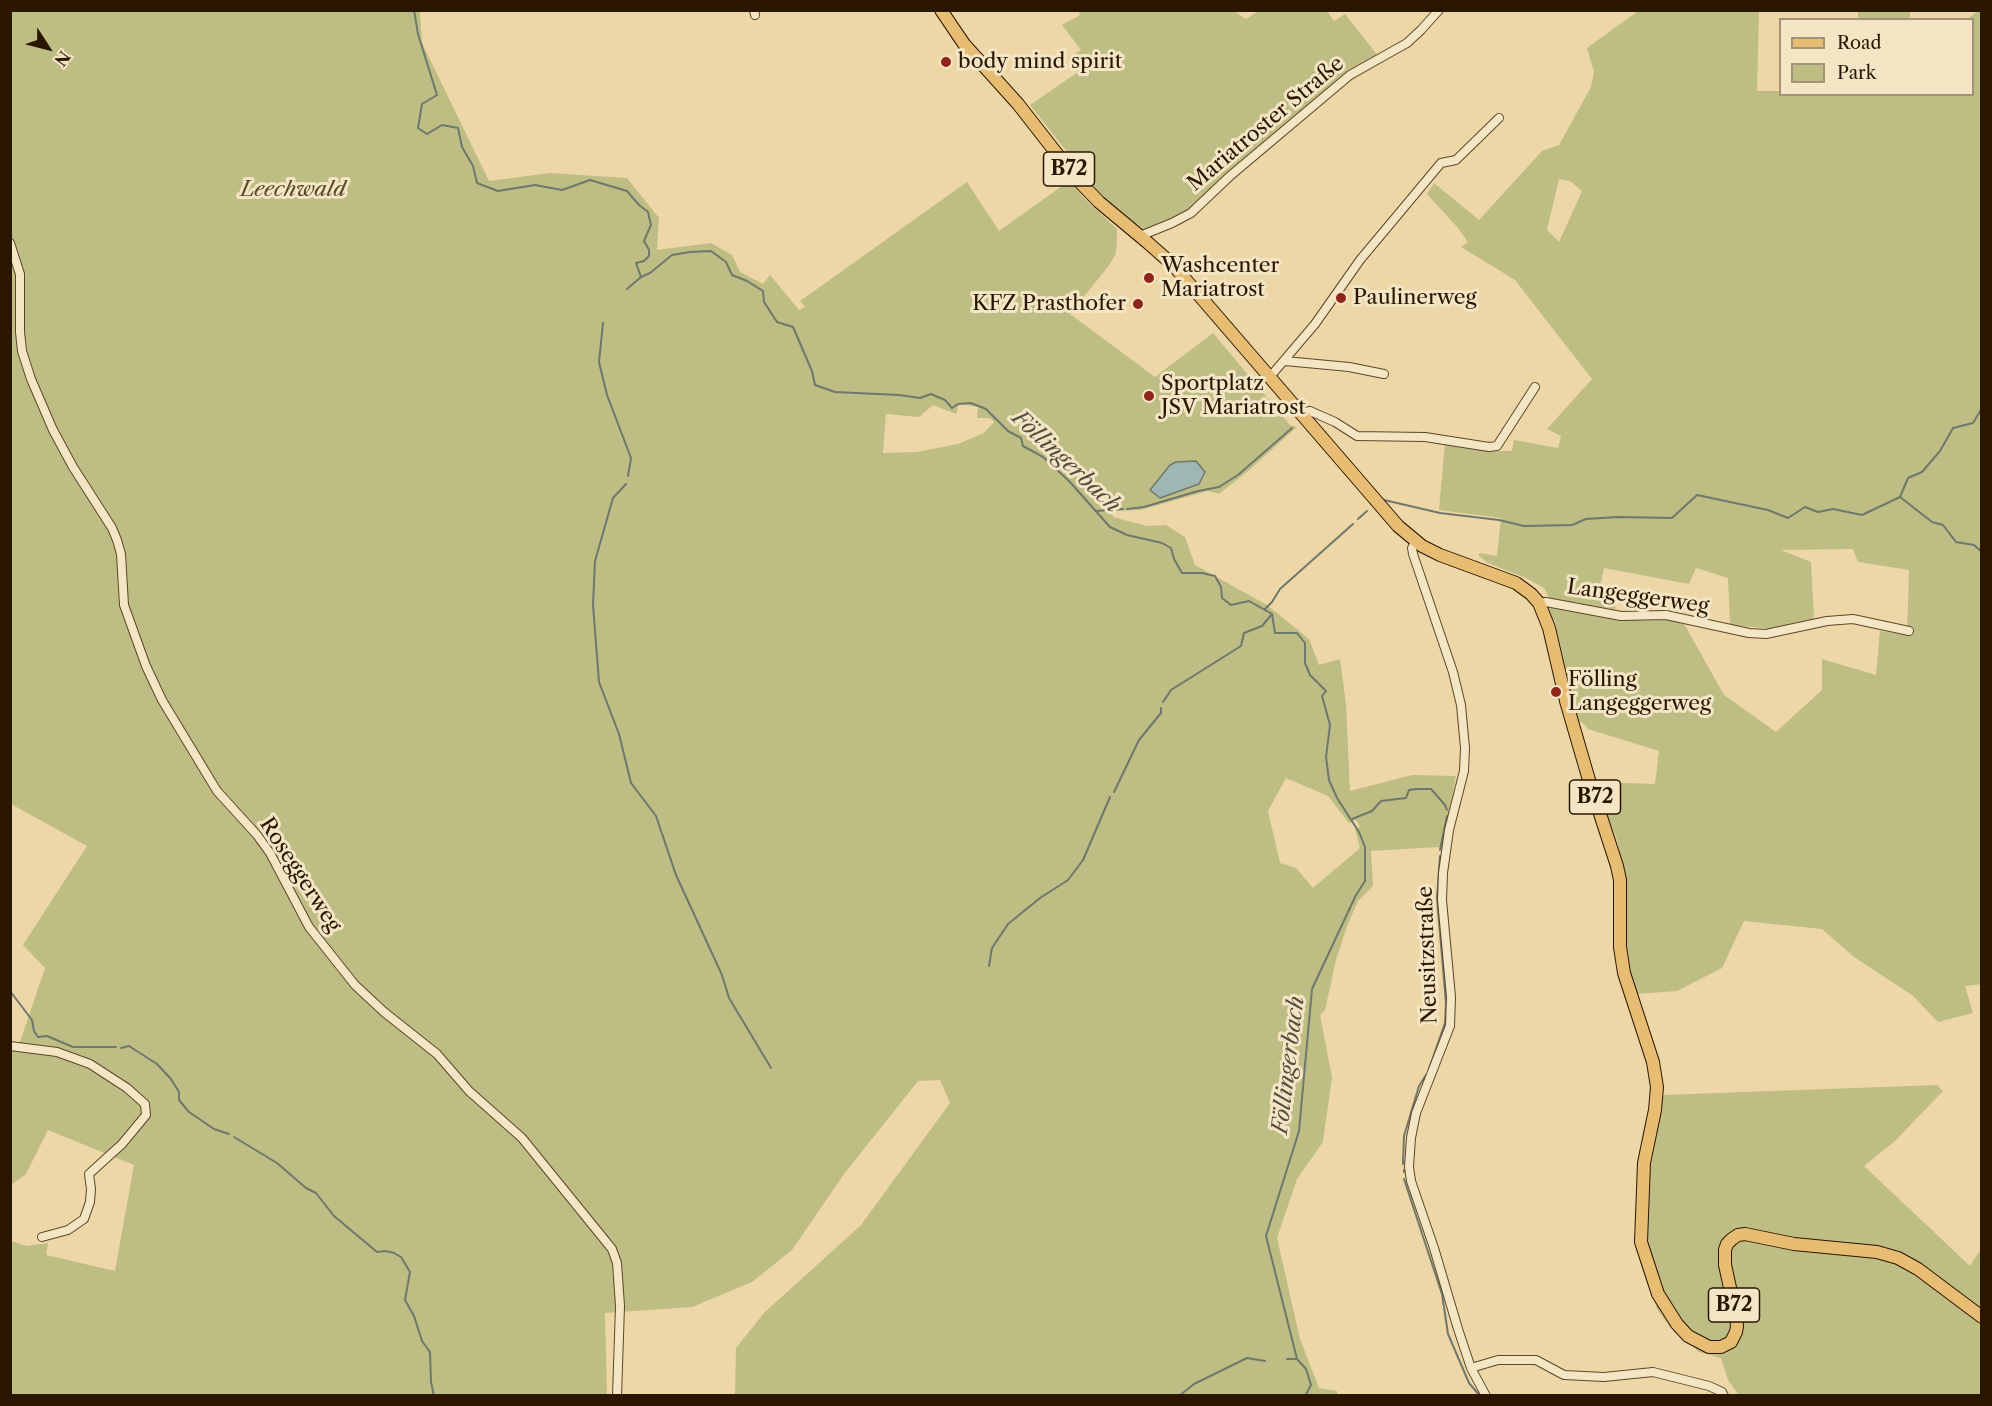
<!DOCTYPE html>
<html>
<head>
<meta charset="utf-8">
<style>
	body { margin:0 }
	#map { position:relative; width:1992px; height:1406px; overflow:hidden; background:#eed7a6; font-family:"Libre Caslon Text",serif }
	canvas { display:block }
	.frame { position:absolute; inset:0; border:12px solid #2b1601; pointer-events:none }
	.legend { position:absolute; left:1779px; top:18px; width:195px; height:78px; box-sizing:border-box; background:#f4e5c5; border:2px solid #a49277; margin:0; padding:8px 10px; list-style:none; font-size:18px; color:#2b1601 }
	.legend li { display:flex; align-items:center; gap:12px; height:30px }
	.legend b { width:30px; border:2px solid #a49277 }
	.north { position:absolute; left:18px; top:18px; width:60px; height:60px; -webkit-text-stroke:4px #f4e5c5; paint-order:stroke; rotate:126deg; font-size:16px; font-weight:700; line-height:24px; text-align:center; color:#2b1601 }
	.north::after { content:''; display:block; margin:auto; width:21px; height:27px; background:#2b1601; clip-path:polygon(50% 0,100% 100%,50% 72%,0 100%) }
</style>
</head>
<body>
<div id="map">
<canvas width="1992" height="1406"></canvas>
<div class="frame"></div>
<ul class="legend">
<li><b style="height:8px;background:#e7bc73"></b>Road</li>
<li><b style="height:16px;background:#bebd83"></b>Park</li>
</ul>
<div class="north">N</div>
</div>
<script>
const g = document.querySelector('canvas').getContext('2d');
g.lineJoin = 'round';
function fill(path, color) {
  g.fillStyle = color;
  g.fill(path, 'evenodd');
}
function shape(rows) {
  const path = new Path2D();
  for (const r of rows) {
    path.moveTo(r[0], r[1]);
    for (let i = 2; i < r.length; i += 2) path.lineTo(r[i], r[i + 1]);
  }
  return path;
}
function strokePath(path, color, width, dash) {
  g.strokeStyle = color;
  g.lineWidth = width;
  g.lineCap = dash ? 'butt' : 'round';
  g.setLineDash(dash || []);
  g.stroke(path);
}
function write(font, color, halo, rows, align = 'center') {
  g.font = font + ' "Libre Caslon Text",serif';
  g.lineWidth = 6;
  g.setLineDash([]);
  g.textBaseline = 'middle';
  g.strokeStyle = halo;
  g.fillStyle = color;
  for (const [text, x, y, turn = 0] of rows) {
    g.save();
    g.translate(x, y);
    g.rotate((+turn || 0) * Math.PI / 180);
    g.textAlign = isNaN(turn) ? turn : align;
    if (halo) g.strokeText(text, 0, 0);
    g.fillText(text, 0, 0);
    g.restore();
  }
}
fill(shape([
	[10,11,420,11,422,43,489,181,550,173,627,178,659,218,657,250,711,243,732,255,740,272,763,284,770,275,799,310,805,307,800,301,967,182,999,231,1069,181,1087,201,1114,226,1117,229,1117,237,1116,253,1110,264,1070,314,1155,377,1213,333,1290,425,1297,427,1247,472,1219,494,1208,491,1140,510,1112,511,1113,517,1147,526,1166,525,1185,537,1195,565,1267,605,1309,639,1319,665,1340,659,1346,704,1350,791,1412,775,1456,776,1442,850,1438,847,1371,851,1373,886,1358,901,1347,926,1336,960,1325,1010,1320,1015,1332,1077,1323,1142,1297,1179,1277,1238,1300,1339,1319,1388,1337,1391,1337,1395,735,1395,736,1348,764,1313,861,1225,950,1103,940,1080,918,1081,844,1174,792,1250,752,1282,692,1307,605,1313,607,1395,11,1395,11,1241,27,1246,48,1243,46,1255,115,1271,134,1165,48,1130,26,1174,11,1185,11,1042,20,1042,45,968,23,945,87,846,11,804],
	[959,404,978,407,977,418,990,418,994,422,984,433,958,444,917,452,883,453,886,414,919,417,933,405,956,414],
	[1286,778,1328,796,1349,823,1356,820,1360,827,1355,829,1360,848,1313,888,1296,868,1280,863,1268,811],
	[1078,11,1234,11,1246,19,1259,11,1327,11,1334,21,1345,14,1383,62,1349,82,1182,224,1151,234,1114,208,1098,191,1030,105,1078,72,1068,58,1081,50,1062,25,1080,15],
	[1638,11,1759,11,1757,91,1780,91,1780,94,1972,94,1972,20,1967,19,1978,11,1981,11,1982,984,1965,986,1973,1013,1938,1022,1912,995,1854,957,1822,929,1744,921,1722,968,1677,991,1635,994,1626,952,1625,874,1617,840,1594,782,1655,784,1659,751,1588,729,1583,723,1578,721,1555,622,1549,613,1549,597,1544,588,1526,578,1488,563,1478,555,1480,553,1497,556,1501,518,1439,510,1445,443,1499,451,1512,451,1514,440,1558,448,1561,436,1547,429,1592,379,1515,280,1461,247,1468,242,1458,228,1427,194,1434,183,1479,220,1542,151,1559,145,1591,87,1594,72,1587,48],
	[1559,179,1570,181,1582,191,1559,242,1547,230],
	[1853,549,1858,562,1909,570,1907,635,1880,631,1876,675,1822,659,1822,690,1776,732,1724,695,1683,622,1660,618,1614,618,1617,591,1600,588,1604,568,1689,584,1696,568,1728,578,1730,625,1775,629,1814,620,1811,562,1781,550],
	[1858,11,1910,11,1910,19,1858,19],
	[1937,1085,1943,1091,1895,1141,1864,1166,1970,1266,1981,1249,1981,1395,1739,1395,1728,1380,1721,1358,1699,1352,1670,1327,1657,1309,1640,1262,1651,1257,1646,1227,1648,1184,1663,1095]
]), '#bebd83');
const water = shape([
	[1196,461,1205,472,1199,484,1160,498,1150,490,1170,465,1176,462,1196,461]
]);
fill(water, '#9eb7b3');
strokePath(water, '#70776c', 1.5);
strokePath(shape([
	[414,10,418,34,437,95,422,104,418,128,427,134,442,125,458,128,462,147,473,166,477,183,498,191,535,185,562,190,590,180,627,191,639,205,648,212,651,225,644,241,649,250,649,256,644,261,636,263,641,277,650,273,672,255,690,252,711,251,726,262,732,275,747,281,763,291,764,302,777,322,793,327,812,371,815,385,835,392,899,395,920,398,931,394,945,400,952,408,958,404,971,403,986,409,1008,431,1021,438,1023,446,1043,457,1069,481,1110,527,1127,535,1162,543,1171,548,1174,559,1182,573,1202,573,1215,576,1221,587,1222,598,1231,605,1249,601,1272,614,1275,633,1297,633,1305,643,1305,663,1310,675,1326,691,1322,696,1330,725,1326,757,1329,780,1337,798,1359,832,1365,847,1365,881,1356,895,1312,989,1299,1131,1266,1236,1297,1359,1306,1369,1311,1385,1305,1396],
	[627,289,641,277],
	[603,323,599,362,607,395,631,458,628,476],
	[626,484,613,498,595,561,593,605,599,682,619,734,631,783,656,816,676,875,722,975,729,998,771,1068],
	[1900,497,1932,522,1943,525,1956,542,1974,545,1982,552],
	[1384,500,1440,513,1499,520,1524,526,1572,525,1586,519,1618,517,1672,518,1697,495,1768,510,1788,518,1805,507,1818,512,1833,509,1862,515,1900,497,1908,478,1922,472,1940,451,1953,428,1973,423,1982,408],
	[1127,509,1144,507,1198,491,1219,487,1238,475,1292,428],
	[1096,511,1123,509],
	[1358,519,1367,511],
	[1265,609,1272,602,1280,589,1353,524],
	[1163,702,1171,690,1241,646,1244,633,1262,626,1272,614],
	[1114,792,1139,740,1161,713,1161,708],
	[1352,819,1372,811,1381,801,1406,798,1409,790,1416,789,1431,789,1445,805,1447,810],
	[1440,850,1447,816],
	[989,966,992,948,1008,924,1040,898,1068,880,1083,860,1110,797],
	[10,991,32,1020,34,1031,38,1037,47,1036,73,1047,116,1047],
	[121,1048,129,1046,157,1064,171,1079,179,1092,179,1100,189,1112,214,1129,229,1134],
	[1429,1069,1445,1023,1446,1003,1437,898,1440,856],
	[234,1137,277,1163,306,1188,316,1193,334,1216,377,1252,385,1251,394,1253,401,1257,410,1272,405,1300,414,1316,422,1341,430,1352,431,1382,434,1396],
	[1403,1164,1404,1136,1419,1086,1426,1075],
	[1404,1172,1404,1170],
	[1404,1179,1442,1294,1448,1334,1469,1383,1480,1396],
	[1287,1359,1296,1359],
	[1179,1396,1194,1384,1247,1358,1265,1361]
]), '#70776c', 2);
const street = shape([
	[754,10,755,15],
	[1140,236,1172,223,1191,213,1230,176,1350,75,1407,43,1421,30,1439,10],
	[10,243,20,274,20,332,22,351,31,379,53,430,73,467,112,528,117,540,121,554,124,605,146,666,162,700,217,791,257,835,270,853,309,927,355,985,384,1012,437,1054,469,1091,522,1138,612,1249,617,1263,620,1306,617,1396],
	[1285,361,1349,367,1384,374],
	[1269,378,1315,324,1360,260,1441,163,1456,160,1499,118],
	[1300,413,1310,411,1335,422,1357,436,1425,437,1489,447,1497,446,1535,387],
	[1416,541,1412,548,1413,554,1453,672,1461,705,1465,748,1464,771,1449,830,1443,873,1442,900,1451,997,1450,1026,1416,1113,1411,1138,1409,1167,1411,1181,1434,1248,1458,1329,1471,1368,1486,1396],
	[1539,603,1546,602,1621,616,1666,615,1749,633,1766,634,1827,621,1853,619,1909,631],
	[10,1046,57,1052,90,1064,127,1088,145,1104,146,1115,122,1144,89,1174,91,1189,90,1202,84,1219,68,1230,42,1237],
	[1471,1368,1498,1360,1536,1360,1564,1375,1604,1377,1653,1372,1709,1386,1722,1392,1724,1396]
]);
const primary = shape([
	[941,10,964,44,1018,104,1075,177,1099,202,1147,242,1173,265,1398,526,1422,546,1440,555,1516,583,1531,594,1539,603,1549,628,1566,701,1589,780,1617,866,1620,880,1620,947,1624,973,1653,1062,1657,1087,1655,1110,1644,1163,1641,1242,1658,1294,1677,1324,1688,1336,1709,1347,1721,1347,1731,1342,1736,1332,1737,1326,1736,1315,1725,1265,1725,1250,1727,1244,1732,1239,1738,1235,1745,1234,1794,1244,1877,1252,1898,1258,1918,1269,1982,1317]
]);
strokePath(street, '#5c462a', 10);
strokePath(primary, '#2b1601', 14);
strokePath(street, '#f4e5c5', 8);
strokePath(primary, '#e7bc73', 12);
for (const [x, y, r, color] of [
	[946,62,6,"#8f2418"],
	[1149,278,6,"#8f2418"],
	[1341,298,6,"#8f2418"],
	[1138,304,6,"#8f2418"],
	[1149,396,6,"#8f2418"],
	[1556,692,6,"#8f2418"]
]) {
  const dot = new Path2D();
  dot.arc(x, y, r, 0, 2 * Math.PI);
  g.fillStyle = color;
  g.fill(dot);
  strokePath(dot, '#f4e5c5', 2);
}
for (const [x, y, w] of [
	[1069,169,51],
	[1595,797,51],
	[1734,1305,51]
]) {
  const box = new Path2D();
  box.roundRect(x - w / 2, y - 17, w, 34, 4.5);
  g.fillStyle = '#f4e5c5';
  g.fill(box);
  strokePath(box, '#2b1601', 1.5);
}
write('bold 20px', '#2b1601', null, [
	["B72",1069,169],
	["B72",1595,797],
	["B72",1734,1305]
]);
write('21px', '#2b1601', '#f4e5c5', [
	["body mind spirit",958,62],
	["Washcenter",1161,266],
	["Mariatrost",1161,290],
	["Paulinerweg",1353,298],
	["KFZ Prasthofer",1126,304,"right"],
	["Sportplatz",1161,384],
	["JSV Mariatrost",1161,408],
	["Fölling",1568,680],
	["Langeggerweg",1568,704]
], 'left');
write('21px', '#2b1601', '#f4e5c5', [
	["Mariatroster Straße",1266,124,-40],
	["Langeggerweg",1638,597,8],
	["Roseggerweg",300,875,57],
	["Neusitzstraße",1428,955,-92]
]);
write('italic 21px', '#574828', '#f4e5c5', [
	["Leechwald",293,190]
]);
write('italic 22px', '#534e3f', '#f4e5c5', [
	["Föllingerbach",1066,462,43],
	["Föllingerbach",1289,1065,-83]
]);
</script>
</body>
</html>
